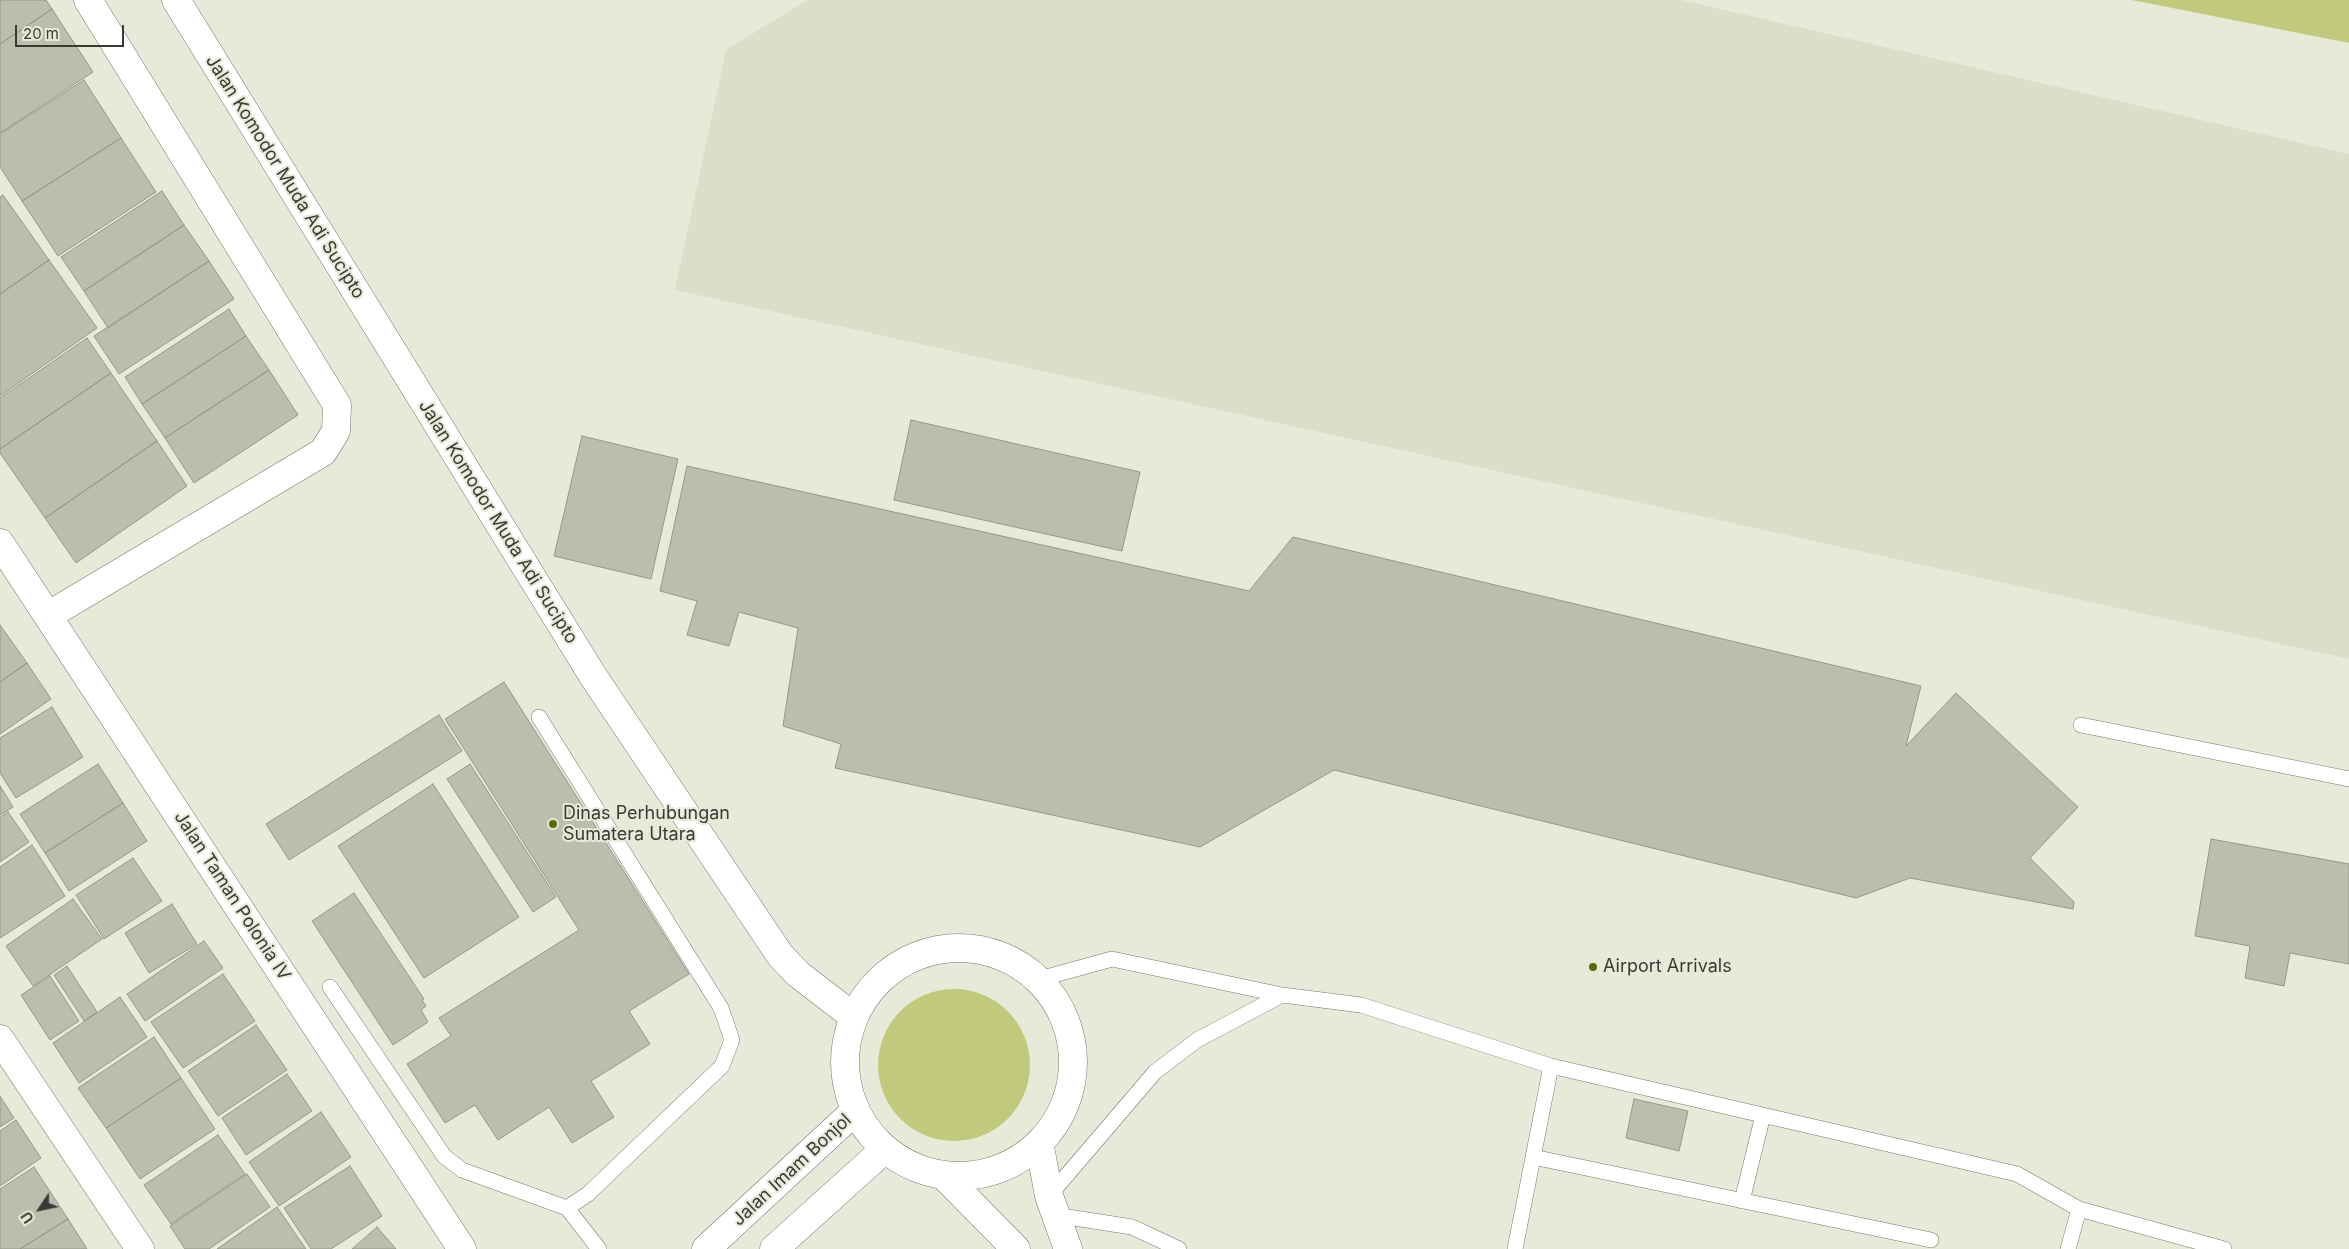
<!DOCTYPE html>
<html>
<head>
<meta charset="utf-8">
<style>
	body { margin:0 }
	#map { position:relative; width:2349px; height:1249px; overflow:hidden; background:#e7ead9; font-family:Inter,sans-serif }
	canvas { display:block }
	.north { position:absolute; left:15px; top:1184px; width:50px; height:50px; -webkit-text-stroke:4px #e7ead9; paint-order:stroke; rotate:236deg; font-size:14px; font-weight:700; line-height:20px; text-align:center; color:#393a34 }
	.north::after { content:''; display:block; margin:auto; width:18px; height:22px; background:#393a34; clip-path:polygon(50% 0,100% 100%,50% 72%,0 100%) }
	.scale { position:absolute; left:15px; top:25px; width:109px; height:22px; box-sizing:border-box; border:2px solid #393a34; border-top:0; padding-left:6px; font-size:15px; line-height:18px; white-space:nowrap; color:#393a34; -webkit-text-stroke:4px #e7ead9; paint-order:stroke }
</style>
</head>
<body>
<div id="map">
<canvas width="2349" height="1249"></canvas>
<div class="north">U</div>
<div class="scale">20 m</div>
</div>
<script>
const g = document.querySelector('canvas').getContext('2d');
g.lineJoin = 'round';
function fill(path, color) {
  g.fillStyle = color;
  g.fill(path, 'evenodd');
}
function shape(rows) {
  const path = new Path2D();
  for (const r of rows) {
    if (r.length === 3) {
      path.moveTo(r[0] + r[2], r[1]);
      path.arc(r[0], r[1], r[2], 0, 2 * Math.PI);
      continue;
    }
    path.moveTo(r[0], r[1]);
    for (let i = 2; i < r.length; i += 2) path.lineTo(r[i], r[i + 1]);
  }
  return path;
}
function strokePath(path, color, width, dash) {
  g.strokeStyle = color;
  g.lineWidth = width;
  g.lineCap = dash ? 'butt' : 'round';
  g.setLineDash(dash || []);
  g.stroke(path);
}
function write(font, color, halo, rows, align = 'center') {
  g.font = font + ' Inter,sans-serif';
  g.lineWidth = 4;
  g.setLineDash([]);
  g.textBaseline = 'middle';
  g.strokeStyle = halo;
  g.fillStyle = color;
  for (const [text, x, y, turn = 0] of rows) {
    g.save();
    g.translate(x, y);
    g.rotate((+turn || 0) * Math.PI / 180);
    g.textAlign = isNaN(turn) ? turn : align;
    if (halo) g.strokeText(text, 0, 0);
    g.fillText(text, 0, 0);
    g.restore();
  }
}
fill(shape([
	[807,0,1681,0,2349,154,2349,659,675,290,726,50]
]), '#dbdfc7');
fill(shape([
	[2132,0,2349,0,2349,43],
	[954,1065,76]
]), '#c1ca7c');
const building = shape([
	[0,0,46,0,52,9,0,44,0,0],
	[52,9,93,72,0,133,0,44,52,9],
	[84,80,121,138,22,201,0,167,0,134,84,80],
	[121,138,156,192,58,256,22,201,121,138],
	[162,191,184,225,84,291,61,257,162,191],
	[3,195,49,260,0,294,0,197,3,195],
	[184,225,209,261,108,328,84,291,184,225],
	[49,260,97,328,0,396,0,294,49,260],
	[209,261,234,299,119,374,94,336,209,261],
	[229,309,246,336,142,404,125,377,229,309],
	[246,336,269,370,165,438,142,404,246,336],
	[87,338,111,373,0,449,0,398,87,338],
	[269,370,298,415,194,483,165,438,269,370],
	[111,373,157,441,45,518,0,453,0,449,111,373],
	[911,420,1140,472,1122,551,894,500,911,420],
	[582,436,678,459,651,579,554,556,582,436],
	[157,441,187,486,76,563,45,518,157,441],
	[687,466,1249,591,1293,537,1921,686,1906,746,1956,693,2078,807,2030,858,2074,902,2073,909,1910,878,1856,898,1334,770,1200,847,835,768,841,744,783,726,798,628,739,612,729,646,687,635,697,601,660,591,687,466],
	[0,625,27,663,0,682,0,625],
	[27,663,51,699,0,734,0,682,27,663],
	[504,682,689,974,629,1011,650,1044,591,1081,614,1117,572,1143,549,1107,498,1140,475,1105,445,1123,407,1064,451,1036,439,1018,579,930,445,719,504,682],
	[52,707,83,757,16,798,0,773,0,738,52,707],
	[439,715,462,751,289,860,266,824,439,715],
	[98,764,123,803,45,853,20,814,98,764],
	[470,764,556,897,533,912,447,779,470,764],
	[433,784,519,917,424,978,338,846,433,784],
	[0,786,13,807,0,815,0,786],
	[123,803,147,841,69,891,45,853,123,803],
	[8,812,29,842,0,862,0,817,8,812],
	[2211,839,2349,864,2349,964,2290,953,2284,986,2245,978,2250,946,2195,936,2211,839],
	[32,845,65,896,0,938,0,867,32,845],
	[133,858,162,901,104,939,76,895,133,858],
	[354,893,424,999,422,1000,426,1006,421,1010,428,1022,393,1045,312,921,354,893],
	[73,899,102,939,33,986,6,946,73,899],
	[172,904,197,944,149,973,125,933,172,904],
	[204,941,223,968,145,1021,127,994,204,941],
	[67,966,97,1012,84,1021,54,975,67,966],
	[223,974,255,1021,183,1068,151,1022,223,974],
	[50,976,79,1021,50,1040,21,995,50,976],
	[120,997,147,1037,79,1083,53,1043,120,997],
	[256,1025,287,1070,218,1116,188,1071,256,1025],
	[154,1037,181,1078,106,1128,78,1088,154,1037],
	[287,1074,312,1111,246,1155,222,1118,287,1074],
	[181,1078,215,1129,140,1179,106,1128,181,1078],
	[0,1096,14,1118,0,1127,0,1096],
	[1634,1099,1688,1111,1679,1151,1626,1138,1634,1099],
	[321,1112,351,1157,279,1206,249,1162,321,1112],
	[16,1120,41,1158,0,1186,0,1131,16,1120],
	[218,1135,245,1174,171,1224,144,1185,218,1135],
	[350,1166,382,1216,331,1249,311,1249,284,1208,350,1166],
	[34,1167,68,1219,20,1249,0,1249,0,1189,34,1167],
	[247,1174,270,1207,209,1249,185,1249,170,1226,247,1174],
	[277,1207,306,1249,217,1249,277,1207],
	[68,1219,87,1249,20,1249,68,1219],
	[377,1227,396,1249,352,1249,377,1227]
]);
fill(building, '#bbbead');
strokePath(building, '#959788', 1);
const lane = shape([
	[539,717,721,1008,732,1040,722,1066,588,1194,567,1208,599,1249],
	[2081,725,2349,779],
	[1043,978,1112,959,1282,995,1361,1005,1551,1066,2017,1174,2079,1209,2224,1249],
	[330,987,444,1156,462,1170,567,1208],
	[1533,1157,1931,1240],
	[1049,1196,1155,1072,1197,1040,1282,995],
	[1742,1201,1763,1115],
	[1055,1215,1132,1227,1179,1249],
	[1515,1249,1551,1066],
	[2068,1249,2079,1209]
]);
const street = shape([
	[176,0,593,676,780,955,798,974,854,1017],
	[0,543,462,1249],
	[49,615,323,452,336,431,337,405,88,0],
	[0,1039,140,1249]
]);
const secondary = shape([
	[959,1062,114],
	[1040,1147,1049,1196,1068,1249],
	[944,1176,1016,1249],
	[706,1249,856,1110],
	[774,1249,885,1149]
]);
strokePath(lane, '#777a6b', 16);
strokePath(street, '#777a6b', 29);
strokePath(secondary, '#777a6b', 29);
strokePath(lane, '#fff', 15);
strokePath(street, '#fff', 28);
strokePath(secondary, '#fff', 28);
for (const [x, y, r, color] of [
	[553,824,5,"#616707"],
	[1593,967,5,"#616707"]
]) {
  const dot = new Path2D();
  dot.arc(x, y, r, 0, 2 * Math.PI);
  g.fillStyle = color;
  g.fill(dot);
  strokePath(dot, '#e7ead9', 2);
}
write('18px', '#393a34', '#e7ead9', [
	["Jalan Komodor Muda Adi Sucipto",285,177,58],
	["Jalan Komodor Muda Adi Sucipto",498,522,58],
	["Jalan Taman Polonia IV",232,896,57],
	["Jalan Imam Bonjol",792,1170,-43]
]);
write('18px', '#393a34', '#e7ead9', [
	["Dinas Perhubungan",563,814],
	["Sumatera Utara",563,835],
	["Airport Arrivals",1603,967]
], 'left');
</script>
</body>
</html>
